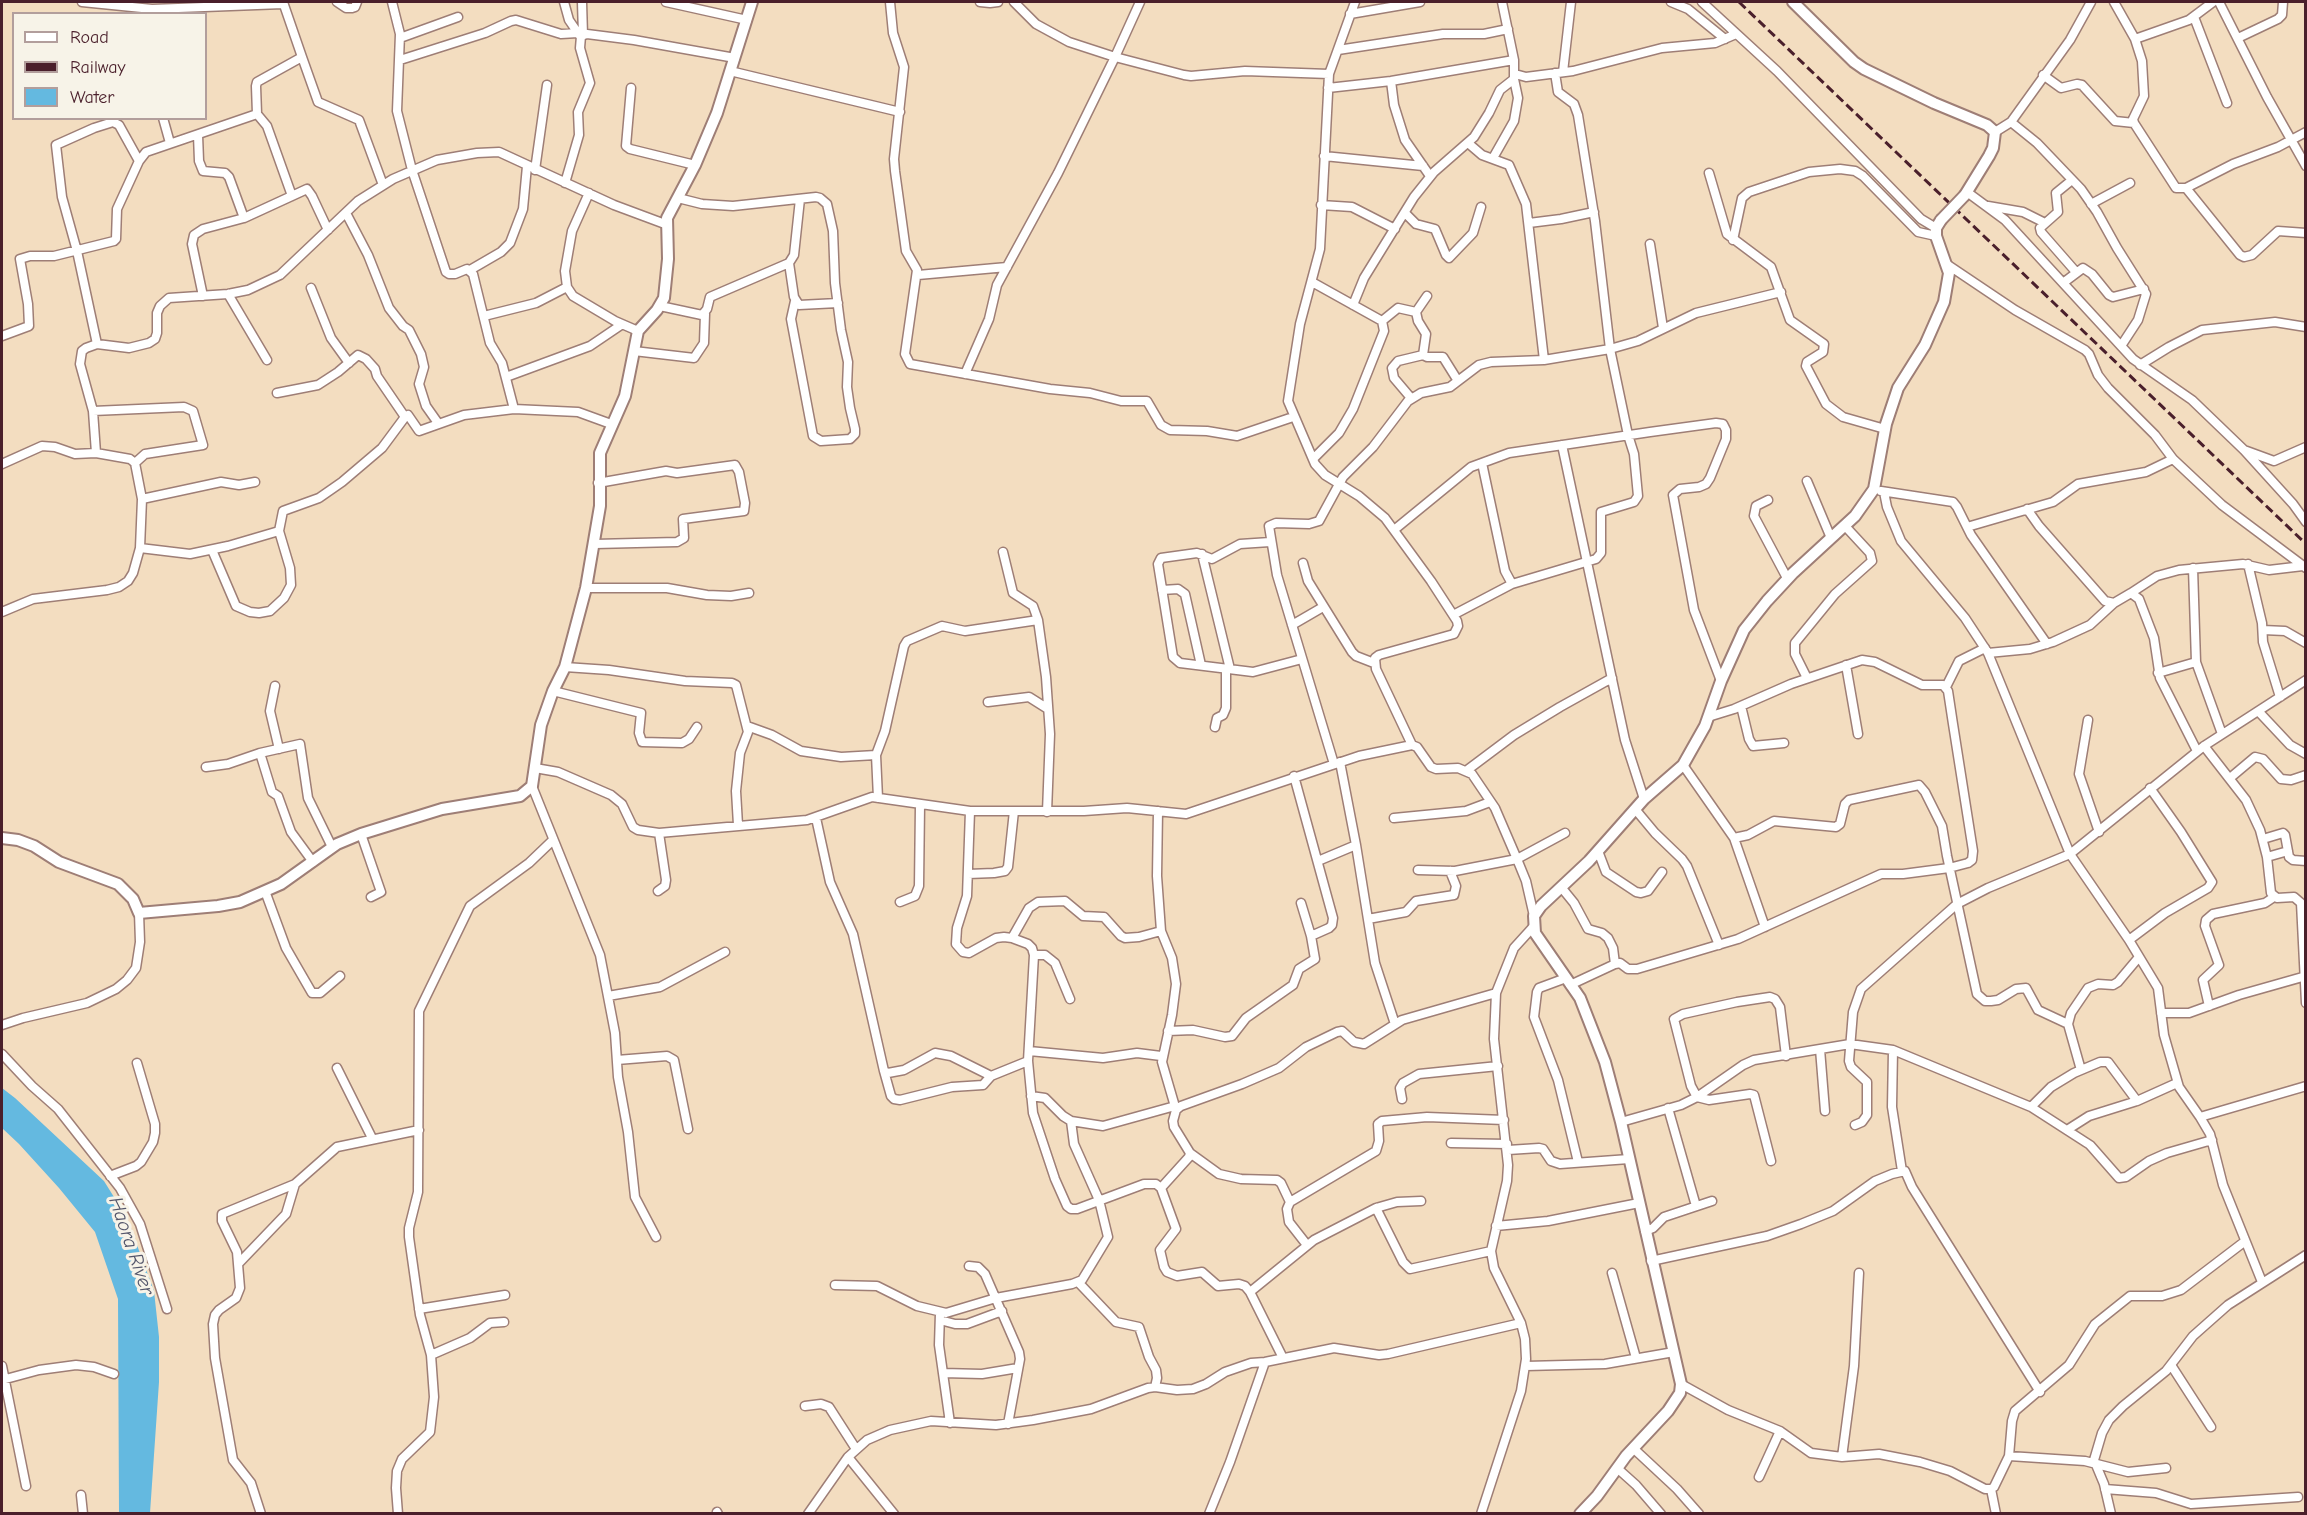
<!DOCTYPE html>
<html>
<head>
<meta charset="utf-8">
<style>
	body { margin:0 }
	#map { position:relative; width:2307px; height:1515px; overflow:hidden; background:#f3ddc0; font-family:"Comic Neue",sans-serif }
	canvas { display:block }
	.frame { position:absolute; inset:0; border:3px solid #4a1f2b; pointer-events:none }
	.legend { position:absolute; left:12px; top:12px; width:195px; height:108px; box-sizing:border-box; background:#f7f3e8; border:2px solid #b29e9c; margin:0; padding:8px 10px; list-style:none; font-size:18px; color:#4a1f2b }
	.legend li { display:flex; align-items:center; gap:12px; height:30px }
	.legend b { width:30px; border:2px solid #b29e9c }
</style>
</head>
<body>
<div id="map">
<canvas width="2307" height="1515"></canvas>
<div class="frame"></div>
<ul class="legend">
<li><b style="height:8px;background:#fff"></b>Road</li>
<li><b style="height:8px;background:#4a1f2b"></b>Railway</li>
<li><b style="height:16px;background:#64b9e0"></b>Water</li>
</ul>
</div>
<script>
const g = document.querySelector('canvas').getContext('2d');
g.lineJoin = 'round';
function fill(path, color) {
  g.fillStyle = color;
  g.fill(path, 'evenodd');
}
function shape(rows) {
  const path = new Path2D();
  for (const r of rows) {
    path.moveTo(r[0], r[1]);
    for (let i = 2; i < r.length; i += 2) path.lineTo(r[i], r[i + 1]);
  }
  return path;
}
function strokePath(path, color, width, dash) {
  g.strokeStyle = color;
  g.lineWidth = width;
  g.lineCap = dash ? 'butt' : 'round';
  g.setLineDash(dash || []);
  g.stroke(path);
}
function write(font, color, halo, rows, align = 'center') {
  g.font = font + ' "Comic Neue",sans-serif';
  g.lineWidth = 6;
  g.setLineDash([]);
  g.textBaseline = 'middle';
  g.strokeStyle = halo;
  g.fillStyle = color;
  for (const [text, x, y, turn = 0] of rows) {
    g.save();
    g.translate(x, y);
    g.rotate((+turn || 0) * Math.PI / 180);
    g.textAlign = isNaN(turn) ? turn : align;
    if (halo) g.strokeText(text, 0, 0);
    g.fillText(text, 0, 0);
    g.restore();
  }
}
fill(shape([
	[2,1088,15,1098,104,1181,127,1218,154,1291,159,1337,159,1382,150,1513,119,1513,118,1299,95,1232,59,1188,19,1144,2,1128]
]), '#64b9e0');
const minor = shape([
	[82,2,152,9,283,4],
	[337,2,346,8,352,8,355,7,357,2],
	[392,2,400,34,397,111,412,170,446,272,449,274,455,274,467,269,473,274,490,343,502,363,514,409],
	[564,2,569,20,580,36],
	[582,2,583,35],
	[666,2,747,20],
	[890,2,893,33,904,67,894,159,895,171,906,251,917,270,905,354,910,364,1050,389,1090,393,1121,401,1147,401,1161,425,1170,430,1207,431,1237,436,1293,417],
	[980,2,990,3,998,2],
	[1014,2,1036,24,1069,42,1115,57,1184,75,1191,76,1245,71,1329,74],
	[1355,2,1329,74,1320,249,1300,324,1288,401,1315,464,1325,475,1359,496,1385,518,1431,581,1457,621,1458,626,1454,634,1379,655,1375,658,1376,669,1412,745],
	[1671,2,1688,9,1725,39],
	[1702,2,1777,71,1921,219,1936,228],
	[2114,2,2135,39,2142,61,2144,96,2133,119,2134,123,2176,188,2186,188,2233,164,2278,147,2306,132],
	[2219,2,2267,97,2306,166],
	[1350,14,1420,2],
	[2194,17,2227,103],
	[400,38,458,17],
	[2238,38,2278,19,2282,15,2283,2],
	[2135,39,2189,20,2213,2],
	[1338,50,1443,34,1484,34,1508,29],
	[302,57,318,102,359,120,383,185],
	[400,60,485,33,511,21,516,20,561,34,578,33],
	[730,71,900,112],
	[1563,72,1571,2],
	[1515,74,1526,77,1573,71,1662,48,1715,43,1736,34],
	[2043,75,2061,88,2077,84,2082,85,2115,121,2134,123],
	[1391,81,1394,105,1405,140,1430,176],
	[631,88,626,146,630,149,695,165],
	[1328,88,1391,81,1514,60],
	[257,114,267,126,292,196],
	[163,118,170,143],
	[2011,122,2037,143,2081,189,2097,212,2117,248,2146,294,2138,320,2121,346],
	[1995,132,2011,122,2070,40,2091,2],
	[198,135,199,161,203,171,225,173,229,177,244,218],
	[1468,143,1482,155,1509,165,1526,204,1544,360],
	[1324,156,1423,166],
	[1493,158,1514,121,1518,98,1514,79],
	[535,170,547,85],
	[1709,173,1727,234,1771,267,1790,320,1824,344,1823,352,1807,362,1806,366,1826,404,1843,417,1885,429],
	[2072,180,2056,193,2058,212,2040,228,2041,232,2076,272],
	[565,183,579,135,578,112,590,83,580,48,581,36,587,34,634,40,735,58],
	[2186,188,2240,255,2244,257,2252,255,2278,231,2306,233],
	[1967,192,2005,220,2133,359,2192,400,2244,450,2293,504,2306,522],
	[589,193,572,231,565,271,567,287,573,296,615,321,638,331],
	[678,198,702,204,733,206,816,197,820,198,827,204,833,231,835,283,841,330,848,362,847,387,850,408,855,429,855,434,850,439,821,441,813,436,791,319,795,301],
	[2091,204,2130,183],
	[1321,205,1352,207,1395,229],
	[1988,206,2023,212,2045,223],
	[346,213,368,255,389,308,403,326,409,330,421,354,424,367,419,384,426,406,438,423],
	[1405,213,1416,224,1435,229,1446,255,1449,258,1473,233,1481,207],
	[1529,223,1561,219,1594,212],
	[1733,240,1742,198,1749,192,1809,172,1840,169,1855,171,1863,176,1918,232,1936,236],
	[1650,244,1663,328],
	[789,263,794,297,799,305,838,303],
	[1948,265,2015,310,2085,350,2089,354,2098,375,2108,388,2155,435,2173,459,2222,505,2306,568],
	[470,270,501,252,510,243,523,209,527,166],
	[918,275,1007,267],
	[1312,282,1382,321,1384,331,1353,409,1339,433,1313,459],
	[2063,283,2083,268,2092,274,2109,295,2113,297,2144,289],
	[311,288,331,338,349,363],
	[228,294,267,360],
	[203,296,192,244,194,235,203,229,244,218,307,189,312,196,328,230],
	[1427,296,1416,312,1418,321,1426,334,1423,355,1427,357,1443,357,1458,381],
	[1353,305,1364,278,1414,197,1434,172,1474,137,1489,113,1500,90,1514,79,1514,60,1502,2],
	[660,306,702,315,707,309,710,297,789,263,794,255,800,199],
	[484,316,536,303,567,287],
	[1382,321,1398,308,1416,312],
	[2,336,29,326,28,304,20,259,30,256,54,256,114,241,116,239,117,209,139,161,146,152,257,114,256,86,257,82,302,57,283,2],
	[97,344,77,251,62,197,56,145,94,128,113,122,119,125,139,161],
	[634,351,694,358,704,343,705,314],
	[2140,365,2169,347,2202,330,2275,322,2306,327],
	[965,374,989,319,997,285,1058,173,1115,57,1140,2],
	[506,377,590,346,621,325],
	[277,393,318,385,338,372,358,355,366,359,375,369,377,376,405,417,408,415,419,431,464,415,514,409,578,412,611,424],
	[1411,398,1394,378,1392,368,1398,361,1423,355],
	[93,411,184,407,193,411,203,445,145,454,135,463],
	[1562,445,1625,740,1644,799],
	[2244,450,2274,461,2306,447],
	[1482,463,1505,571,1512,584],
	[2,464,42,446,55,447,75,454,96,453,93,411,80,364,82,351,86,348,97,344,129,348,149,343,155,339,157,333,157,313,160,306,169,298,228,294,248,290,280,275,358,201,393,179,437,160,477,153,499,152,614,205,665,224],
	[1807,481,1831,538],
	[1881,491,1953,502,1957,507,1971,535,2047,644],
	[1884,492,1887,507,1901,541,1965,618,1988,653,2070,854,2129,940,2158,988,2164,1035,2179,1087,2200,1117,2210,1134,2223,1185,2262,1282],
	[142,499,221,482,239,485,255,482],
	[1768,500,1756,506,1754,516,1787,578],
	[2027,509,2039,526,2105,601,2114,603,2131,593,2139,599,2154,638,2160,678,2197,751],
	[1967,527,2053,502,2078,484,2146,472,2173,459],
	[1394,530,1471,467,1509,453,1650,432,1716,423,1723,424,1726,430,1726,439,1710,478,1706,484,1699,487,1680,489,1673,495,1694,610,1721,681],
	[1270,542,1240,544,1212,559,1197,553,1161,558,1158,564,1173,657,1180,663,1253,672,1302,659],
	[595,544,677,542,684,538,683,519,744,511,745,503,739,472,735,465,677,473,666,471,598,483],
	[140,548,190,554,228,546,279,531],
	[212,550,236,606,250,612,259,613,270,611,284,598,291,585,290,568,279,531,283,511,319,498,342,482,382,448,405,417],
	[1003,552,1013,593,1033,606,1038,620,1046,677,1050,734,1047,812],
	[1202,554,1230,669],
	[1303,563,1308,581,1352,652,1356,656,1374,663],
	[2248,564,2262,623,2263,642,2280,697],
	[2193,568,2196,662,2222,734],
	[586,588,667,588,707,595,731,596,749,593],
	[1162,590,1178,589,1185,594,1201,665],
	[2131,593,2157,576,2179,570,2243,564,2269,570,2303,566],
	[2,612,33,599,107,590,119,587,128,581,133,573,140,548,142,499,135,463,130,459,96,453],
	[1453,615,1512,584,1596,559,1601,553,1601,512,1634,502,1638,496,1634,454,1628,435,1610,349,1595,221,1578,115,1574,104,1558,92,1555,73],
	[1292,625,1323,607],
	[2263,630,2285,631,2306,643],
	[1988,653,2030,649,2053,642,2090,625,2114,603],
	[1846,665,1858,734],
	[565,667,609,670,685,681,732,683,736,685,748,732,740,753,736,791,738,825],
	[2158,673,2196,662],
	[1807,678,1795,654,1795,643,1835,594,1872,561,1870,553,1845,526],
	[275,686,270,711,279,749],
	[1946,687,1959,661,1985,648],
	[553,691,641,713,639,733,642,742,682,743,689,739,697,727],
	[988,702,1029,697,1048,709],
	[1741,706,1749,739,1753,746,1784,743],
	[2259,712,2290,745,2306,754],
	[2088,720,2079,774,2099,832],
	[747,726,772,735,801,751,841,757,876,755],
	[1215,727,1217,718,1223,715,1226,708,1226,669],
	[2204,746,2246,800,2260,830,2267,857,2271,893,2277,898,2294,897,2301,903,2306,1003],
	[260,753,300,744,308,798,332,847],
	[1340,762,1356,845,1375,963,1395,1024],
	[1334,764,1277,575,1269,526,1276,523,1309,524,1319,521,1343,477,1373,447,1408,401,1421,393,1450,387,1479,365,1491,362,1544,360,1610,349,1638,341,1696,313,1781,292],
	[1683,765,1734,838,1765,927],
	[206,767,228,764,260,753,272,792,278,796,291,832,313,862],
	[535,768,558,772,611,795,622,804,633,827,638,830,659,833,807,820,872,797,970,811,1084,811,1127,808,1186,814,1359,756,1412,745,1417,747,1431,767,1436,769,1458,768,1472,774,1495,808,1517,859,1526,881,1534,916],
	[1466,771,1514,735,1560,707,1612,678],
	[1294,776,1333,918,1332,925,1329,928,1311,936],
	[2230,778,2255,757,2263,759,2281,779,2291,780,2306,775],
	[532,786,600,955,615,1033,618,1077,628,1132,635,1197,656,1237],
	[878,798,876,755,885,731,904,646,907,641,942,626,965,631,1038,620],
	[1635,809,1655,833,1682,859,1687,866,1719,945],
	[970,811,967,896,957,928,956,944,963,952,969,953,996,938,1004,937,1012,938,1028,944,1032,948,1034,955,1028,1061,1033,1113,1055,1179,1067,1206,1071,1209,1077,1209,1144,1184,1156,1184,1161,1188,1176,1229,1160,1250,1164,1267,1167,1272,1177,1276,1202,1272,1218,1286,1239,1284,1245,1286,1250,1292,1283,1358],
	[1158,811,1157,876,1161,931,1172,958,1176,984,1172,1015,1162,1062,1176,1110],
	[816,818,830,882,853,934,884,1071,888,1073,904,1070,935,1053,951,1056,991,1076,1028,1061],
	[1394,818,1466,811,1490,802],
	[361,834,381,892,371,897],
	[1734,838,1748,835,1774,821,1836,827,1840,824,1845,804,1849,800,1919,785,1925,792,1942,826,1947,856,1977,994,1985,1001,1991,1001,1998,1000,2016,989,2026,988,2038,1010,2068,1024],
	[2263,839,2283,833,2285,835,2289,857,2293,860,2306,861],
	[1598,851,1606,872,1636,892,1641,893,1648,891,1662,872],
	[2267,857,2288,851],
	[1318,861,1356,845],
	[1418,870,1455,871,1517,859,1565,833],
	[968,874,994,873,1005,871,1008,867,1014,811],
	[1561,887,1574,903,1588,929,1602,933,1608,938,1613,948,1615,964],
	[265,891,286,948,312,993,320,993,340,976],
	[658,891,665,886,666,880,659,833],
	[900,902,915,896,919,886,920,805],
	[1368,919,1406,912,1416,901,1454,895,1456,886,1450,871],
	[1012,938,1029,908,1038,902,1065,901,1083,916,1104,917,1121,936,1125,938,1139,937,1161,931],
	[2129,940,2165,913,2208,888,2212,882,2181,832,2150,788],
	[1034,955,1045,955,1055,963,1070,999],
	[1566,978,1539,988,1537,992,1534,1017,1558,1080,1578,1162],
	[1570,985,1615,964,1620,963,1628,969,1637,969,1738,939,1881,874,1903,874,1949,868,1968,863,1972,860,1973,851,1953,724,1948,691,1943,685,1922,685,1875,662,1862,660,1791,684,1734,709,1708,717],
	[608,996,660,987,725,952],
	[2209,1006,2203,980,2219,965,2205,926,2206,920,2213,914,2265,903,2274,897],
	[2161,1013,2189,1013,2239,995,2306,976],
	[2,1025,23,1018,87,1003,116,989,127,980,136,968,140,942,139,913],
	[1168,1031,1193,1030,1225,1037,1232,1036,1246,1018,1293,985,1299,969,1315,959,1311,936,1301,903],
	[1820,1049,1825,1111],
	[1893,1050,1892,1107,1902,1171],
	[1029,1051,1103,1058,1137,1053,1161,1056],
	[2,1054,32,1086,58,1109,120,1188,140,1224,167,1309],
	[617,1060,667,1056,674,1060,688,1129],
	[337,1068,372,1138],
	[2081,1070,2068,1024,2071,1013,2088,988,2098,984,2113,985,2118,982,2139,957],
	[884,1071,891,1096,894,1099,900,1100,952,1087,983,1085,991,1076],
	[1031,1096,1045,1098,1063,1116,1071,1121,1103,1126,1175,1106],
	[1402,1099,1400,1088,1403,1083,1419,1074,1498,1066],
	[2031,1107,2090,1145,2119,1178,2126,1177,2149,1161,2167,1153,2212,1140],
	[1668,1108,1696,1206],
	[2200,1117,2306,1086],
	[1621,1122,1681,1105,1697,1097,1743,1065,1754,1060,1850,1044,1893,1050,2031,1107,2051,1087,2074,1073,2100,1062,2108,1062,2137,1101],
	[1855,1125,1862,1122,1867,1115,1867,1082,1851,1067,1849,1061,1853,1012,1861,989,1957,904,1988,888,2070,854,2204,746,2306,680],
	[2067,1130,2089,1116,2137,1101,2177,1083],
	[1451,1143,1507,1144],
	[1508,1150,1539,1148,1543,1149,1551,1161,1560,1164,1629,1159],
	[1190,1153,1219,1174,1241,1179,1277,1180,1281,1183,1290,1202],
	[1771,1161,1754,1095,1750,1094,1709,1100,1697,1097,1691,1086,1674,1019,1683,1014,1737,1002,1770,997,1775,999,1780,1007,1786,1056],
	[110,1176,136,1166,141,1162,153,1142,155,1133,155,1124,137,1063],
	[1161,1188,1189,1157,1190,1153,1174,1127,1173,1121,1176,1110,1181,1106,1242,1084,1279,1068,1306,1047,1337,1032,1342,1031,1354,1042,1364,1044,1402,1020,1496,993],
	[1376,1208,1403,1262,1410,1269,1491,1251],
	[1496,1226,1548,1221,1639,1203],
	[1645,1231,1653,1228,1664,1217,1712,1201],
	[1307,1245,1289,1222,1287,1209,1290,1202,1376,1151,1379,1141,1378,1124,1382,1121,1427,1117,1504,1120],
	[1651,1261,1767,1236,1801,1224,1833,1211,1875,1181,1892,1174,1905,1171,1912,1187,2040,1392],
	[239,1263,286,1214,295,1184],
	[969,1266,978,1267,985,1274,1019,1352,1020,1359,1008,1424],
	[1612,1273,1636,1358],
	[1078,1282,1116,1322,1139,1327,1149,1357,1156,1370,1157,1378,1155,1387],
	[835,1285,877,1286,917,1306,946,1313,996,1298,1072,1284,1082,1280,1108,1237,1099,1200,1074,1144,1071,1121],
	[1250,1292,1314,1240,1376,1208,1397,1202,1421,1201],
	[419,1309,505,1295],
	[940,1313,939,1345,950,1423],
	[940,1320,955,1324,967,1324,1002,1311],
	[431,1355,470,1338,490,1323,504,1322],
	[2171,1365,2211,1427],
	[2,1366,26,1486],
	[1526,1366,1605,1364,1674,1352],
	[943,1373,982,1374,1018,1368],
	[2,1380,39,1370,76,1365,94,1367,114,1374],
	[1681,1384,1728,1410,1780,1431,1811,1453,1842,1457,1879,1454,1920,1462,1950,1471,1985,1489,1991,1489,1994,1487,2009,1456,2012,1421,2015,1411,2069,1365,2095,1324,2130,1296,2162,1296,2181,1290,2244,1242],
	[805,1406,821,1404,829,1407,856,1449],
	[1633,1448,1677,1489,1699,1514],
	[2009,1456,2085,1461,2128,1472,2166,1468],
	[848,1457,894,1514],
	[1842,1457,1854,1366,1859,1273],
	[1617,1468,1636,1485,1661,1514],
	[1759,1477,1780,1431],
	[1991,1489,1996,1514],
	[2105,1489,2156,1493,2191,1504,2298,1497],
	[81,1495,83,1514],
	[717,1512,718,1514],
	[261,1514,251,1483,233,1460,215,1358,213,1324,215,1315,219,1310,236,1298,240,1288,237,1252,222,1221,222,1214,295,1184,337,1147,419,1130],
	[398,1514,396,1488,397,1471,402,1459,430,1432,434,1397,431,1355,420,1315,409,1237,409,1228,418,1192,419,1011,470,906,529,863,552,841],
	[808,1514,848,1457,867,1440,890,1430,931,1421,996,1425,1033,1420,1091,1409,1148,1388,1155,1387,1177,1390,1193,1389,1206,1384,1225,1372,1251,1363,1265,1362,1334,1348,1379,1355,1388,1354,1521,1323],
	[1209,1514,1230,1462,1265,1362],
	[1481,1514,1521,1391,1526,1359,1525,1339,1521,1323,1494,1268,1491,1251,1507,1181,1508,1165,1494,1039,1496,993,1514,948,1534,926],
	[2111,1514,2104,1484,2094,1460,2102,1433,2109,1420,2123,1406,2166,1371,2193,1336,2228,1305,2306,1255]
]);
const tertiary = shape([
	[1793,2,1854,62,1864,69,1934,103,1987,125,1995,132,1993,148,1989,156,1965,195],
	[2,838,18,840,34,846,59,862,118,884,133,899,139,913,218,906,240,902,281,884,337,844,361,834,442,809,520,796,532,786,541,725,553,691,565,667,586,588,600,506,600,453,625,396,638,331,657,310,664,298,668,259,667,218,695,165,717,113,752,2],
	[1580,1514,1597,1496,1626,1456,1668,1411,1680,1393,1681,1384,1621,1122,1605,1062,1580,998,1535,933,1534,916,1541,906,1589,861,1644,799,1683,765,1705,726,1721,681,1744,630,1767,601,1793,573,1855,516,1874,489,1886,424,1898,388,1925,345,1944,302,1949,273,1936,236,1936,228,1941,220]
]);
strokePath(minor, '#9e7e76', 11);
strokePath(tertiary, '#9e7e76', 14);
strokePath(minor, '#fff', 8);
strokePath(tertiary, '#fff', 10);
strokePath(shape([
	[1739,2,2306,544]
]), '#4a1f2b', 3, [9, 4.5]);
const tertiaryBridge = shape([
	[1941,220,1965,195]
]);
strokePath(tertiaryBridge, '#9e7e76', 14, []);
strokePath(tertiaryBridge, '#fff', 10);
write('italic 20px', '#53556a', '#f7f3e8', [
	["Haora River",131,1246,71]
]);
</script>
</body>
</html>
